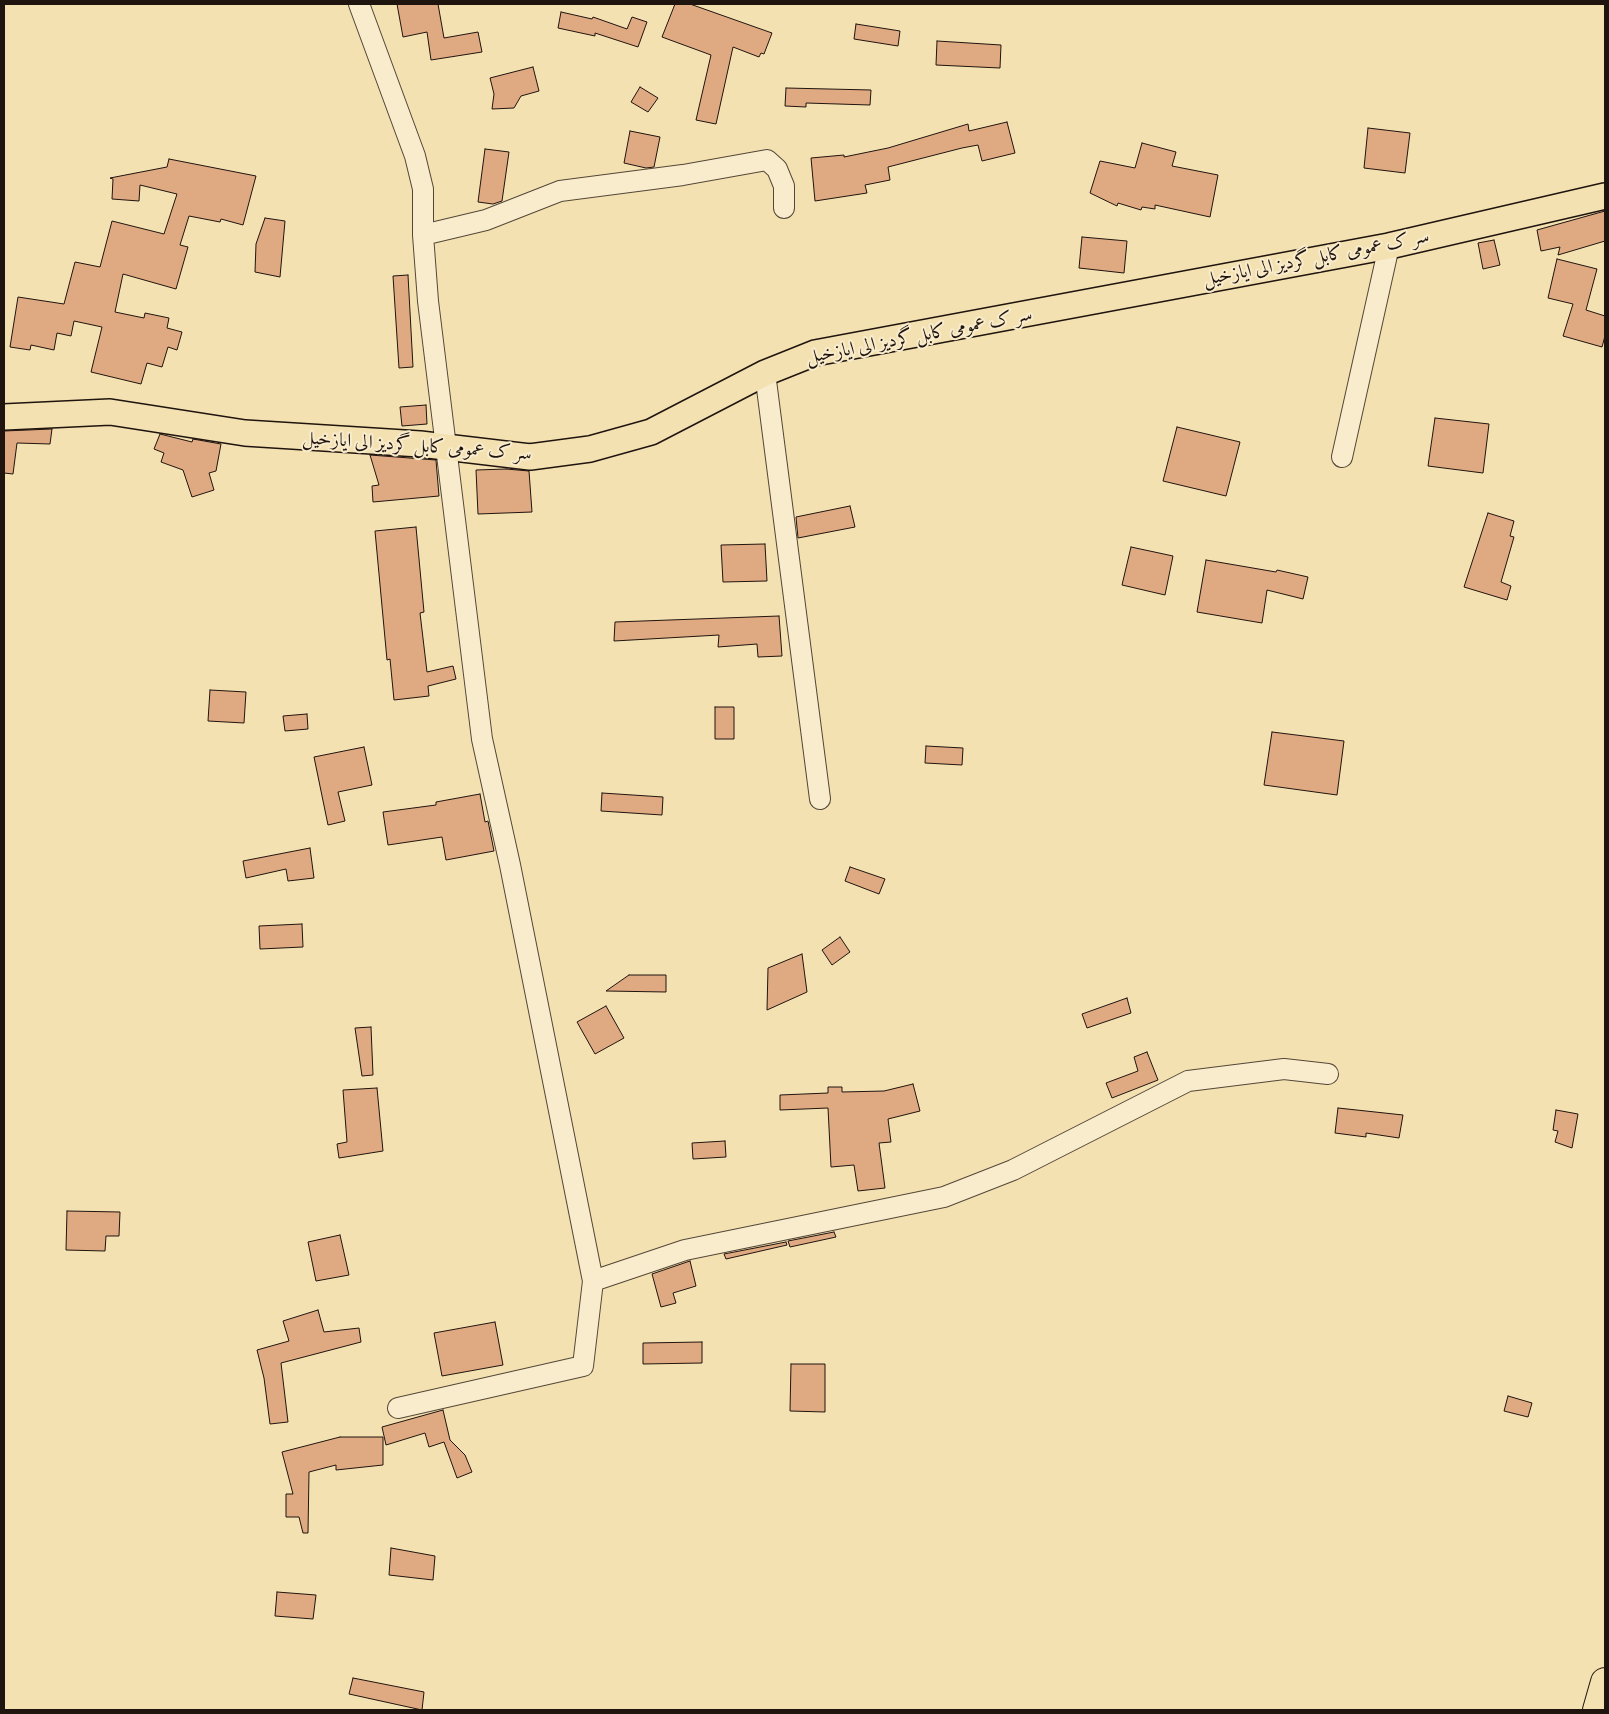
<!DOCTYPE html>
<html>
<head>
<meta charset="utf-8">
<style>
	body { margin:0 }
	#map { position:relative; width:1609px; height:1714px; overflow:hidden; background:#f4e1b2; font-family:"EB Garamond",serif }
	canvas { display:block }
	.frame { position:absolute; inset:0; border:5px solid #1f140e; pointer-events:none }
</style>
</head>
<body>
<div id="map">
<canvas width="1609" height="1714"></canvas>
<div class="frame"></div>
</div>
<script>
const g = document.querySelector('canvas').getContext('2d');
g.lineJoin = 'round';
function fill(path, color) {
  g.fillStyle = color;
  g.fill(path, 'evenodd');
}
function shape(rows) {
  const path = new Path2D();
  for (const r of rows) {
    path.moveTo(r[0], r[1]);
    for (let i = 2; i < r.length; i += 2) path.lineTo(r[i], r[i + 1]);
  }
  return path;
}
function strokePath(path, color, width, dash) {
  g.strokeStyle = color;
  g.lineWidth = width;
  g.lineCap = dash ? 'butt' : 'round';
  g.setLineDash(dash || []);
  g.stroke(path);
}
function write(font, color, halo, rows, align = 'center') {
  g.font = font + ' "EB Garamond",Amiri,serif';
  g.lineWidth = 4;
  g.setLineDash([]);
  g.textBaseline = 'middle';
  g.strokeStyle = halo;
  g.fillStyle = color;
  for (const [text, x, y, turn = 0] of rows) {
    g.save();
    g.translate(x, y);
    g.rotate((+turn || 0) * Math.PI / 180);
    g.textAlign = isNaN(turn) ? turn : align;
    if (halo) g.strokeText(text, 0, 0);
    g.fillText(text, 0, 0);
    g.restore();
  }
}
const building = shape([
	[397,4,438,4,444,38,478,32,482,52,431,60,427,32,403,37,397,4],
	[675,4,690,4,772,33,764,54,761,53,759,57,733,47,716,124,696,120,711,55,662,37,675,4],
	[561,12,592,19,593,17,627,29,632,17,647,22,638,47,595,33,595,36,558,28,561,12],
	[856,24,900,31,898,46,854,39,856,24],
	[937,41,1001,45,1000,68,936,65,937,41],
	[533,67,539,91,521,96,514,108,492,109,494,94,490,78,533,67],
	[640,87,658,98,648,112,631,102,640,87],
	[786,88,871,90,870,105,806,103,806,107,785,106,786,88],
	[1007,122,1015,153,982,161,978,145,962,148,888,167,890,180,865,185,867,193,815,201,811,158,844,155,844,157,888,148,968,124,969,131,1007,122],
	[1368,128,1410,133,1405,173,1364,168,1368,128],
	[630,131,660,137,654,167,646,168,624,163,630,131],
	[1142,143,1176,152,1172,166,1218,175,1210,217,1155,205,1155,209,1142,207,1141,210,1118,203,1117,206,1090,193,1100,161,1135,168,1142,143],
	[485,149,509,152,502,201,493,204,478,202,485,149],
	[169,159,256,176,243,225,221,219,220,222,189,216,180,245,188,247,176,289,123,274,115,312,144,318,145,313,169,318,167,328,182,332,177,350,168,347,162,367,147,363,141,384,91,372,102,327,74,321,71,336,57,333,54,350,31,345,30,350,10,347,18,297,64,304,75,262,100,267,112,221,164,234,177,194,140,185,139,201,112,199,113,179,110,178,167,167,169,159],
	[1605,211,1605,241,1558,255,1560,247,1541,251,1537,230,1605,211],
	[265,218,285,221,280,277,255,272,256,244,265,218],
	[1082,237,1127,241,1124,273,1079,268,1082,237],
	[1494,240,1500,265,1483,269,1478,243,1494,240],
	[1557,259,1597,269,1586,310,1605,316,1605,336,1602,347,1563,336,1573,304,1548,298,1557,259],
	[408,275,413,367,399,368,393,276,408,275],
	[426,405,427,424,402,426,400,407,426,405],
	[1435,418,1489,424,1483,473,1428,466,1435,418],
	[1177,427,1240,442,1226,496,1163,481,1177,427],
	[52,429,50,444,17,443,13,474,4,473,4,431,52,429],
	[160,434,192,442,193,439,221,444,216,471,209,473,214,490,192,497,183,470,161,462,164,453,154,449,160,434],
	[370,455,436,460,439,496,373,502,372,486,379,485,370,455],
	[506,469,529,471,532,512,478,514,476,470,506,469],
	[850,506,855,527,798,538,796,517,850,506],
	[1488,513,1514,521,1510,536,1514,537,1501,582,1511,586,1507,600,1464,587,1488,513],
	[416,527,424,612,420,613,427,672,453,666,456,679,428,686,429,696,394,700,390,659,387,660,375,531,416,527],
	[765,544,767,581,723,582,721,545,765,544],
	[1131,547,1173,556,1165,595,1122,585,1131,547],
	[1206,560,1276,572,1277,570,1308,577,1303,599,1267,590,1262,623,1197,612,1206,560],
	[779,616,782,656,758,657,757,644,718,647,719,635,614,641,615,622,779,616],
	[210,690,246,692,244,723,208,721,210,690],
	[715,707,734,707,734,739,715,739,715,707],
	[307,714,308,729,285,731,283,716,307,714],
	[1272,732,1344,741,1337,795,1264,785,1272,732],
	[926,746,963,748,962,765,925,763,926,746],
	[364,747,372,785,338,792,345,821,328,825,314,757,364,747],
	[602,793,663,797,662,815,601,811,602,793],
	[480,794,485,822,488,821,494,851,446,860,442,837,388,845,383,812,436,805,436,802,480,794],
	[310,848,314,878,288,881,286,869,246,878,243,861,310,848],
	[850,867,885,879,879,894,845,881,850,867],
	[302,924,303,947,260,949,259,926,302,924],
	[840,937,850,952,832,965,822,950,840,937],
	[802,954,807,992,767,1010,768,968,802,954],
	[629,975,666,975,666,992,606,991,629,975],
	[1127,998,1131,1013,1087,1028,1082,1014,1127,998],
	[606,1006,624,1038,595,1054,577,1022,606,1006],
	[371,1027,373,1075,362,1076,355,1028,371,1027],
	[1147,1052,1158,1080,1112,1098,1106,1083,1138,1071,1134,1057,1147,1052],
	[913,1084,920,1111,888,1119,891,1142,879,1143,885,1188,858,1191,854,1165,831,1167,828,1108,780,1110,780,1095,828,1093,828,1087,842,1087,842,1092,884,1091,913,1084],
	[377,1088,383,1151,339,1158,337,1144,347,1142,343,1090,377,1088],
	[1338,1108,1403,1115,1399,1138,1366,1133,1366,1137,1335,1133,1338,1108],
	[1556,1110,1578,1114,1572,1148,1555,1142,1558,1131,1553,1130,1556,1110],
	[725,1141,726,1157,693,1159,692,1143,725,1141],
	[67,1211,120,1212,119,1236,106,1236,105,1251,66,1250,67,1211],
	[834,1232,836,1237,790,1247,788,1241,834,1232],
	[340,1235,349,1275,316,1281,308,1242,340,1235],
	[786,1242,787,1245,726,1259,724,1254,786,1242],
	[690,1261,696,1286,673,1293,676,1303,661,1307,652,1274,690,1261],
	[318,1310,324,1332,359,1328,361,1342,281,1363,288,1422,270,1424,264,1378,257,1350,289,1341,283,1321,318,1310],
	[495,1322,503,1365,442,1376,434,1333,495,1322],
	[702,1342,702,1363,643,1364,643,1343,702,1342],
	[791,1364,825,1364,825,1412,790,1411,791,1364],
	[1508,1396,1532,1403,1528,1417,1504,1411,1508,1396],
	[443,1410,450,1440,465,1455,472,1472,457,1478,444,1442,429,1447,425,1433,386,1445,382,1427,443,1410],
	[340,1437,383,1437,383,1465,336,1470,336,1465,309,1472,308,1533,303,1533,299,1517,286,1517,286,1494,293,1494,282,1452,340,1437],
	[391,1548,435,1556,433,1580,389,1575,391,1548],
	[277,1592,316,1595,313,1619,275,1616,277,1592],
	[353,1678,424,1692,422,1710,349,1694,353,1678]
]);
fill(building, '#dfa982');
strokePath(building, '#1f140e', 1);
const minor = shape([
	[359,4,415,156,423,189,423,235,428,301,482,739,510,865,593,1281,583,1366,398,1408],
	[423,235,486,220,560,191,683,175,767,160,777,169,784,186,784,208],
	[765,373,820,799],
	[1342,457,1389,246],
	[593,1281,685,1250,944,1197,1013,1170,1188,1081,1284,1069,1328,1074]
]);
const major = shape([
	[4,417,110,412,245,433,420,444,530,457,590,449,651,432,765,373,815,353,1389,246,1605,196]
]);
const highway = shape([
	[1597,1710,1605,1682]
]);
strokePath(minor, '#544737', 22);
strokePath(major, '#1f140e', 28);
strokePath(highway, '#1f140e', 30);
strokePath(minor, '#f8eccd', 20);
strokePath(major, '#f4e1b2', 25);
strokePath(highway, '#f4e1b2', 28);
write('19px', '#1f140e', '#f8eccd', [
	["سر ک عمومی کابل گردیز الی ایازخیل",1316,258,-11],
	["سر ک عمومی کابل گردیز الی ایازخیل",919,336,-11],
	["سر ک عمومی کابل گردیز الی ایازخیل",417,446,4]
]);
</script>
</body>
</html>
